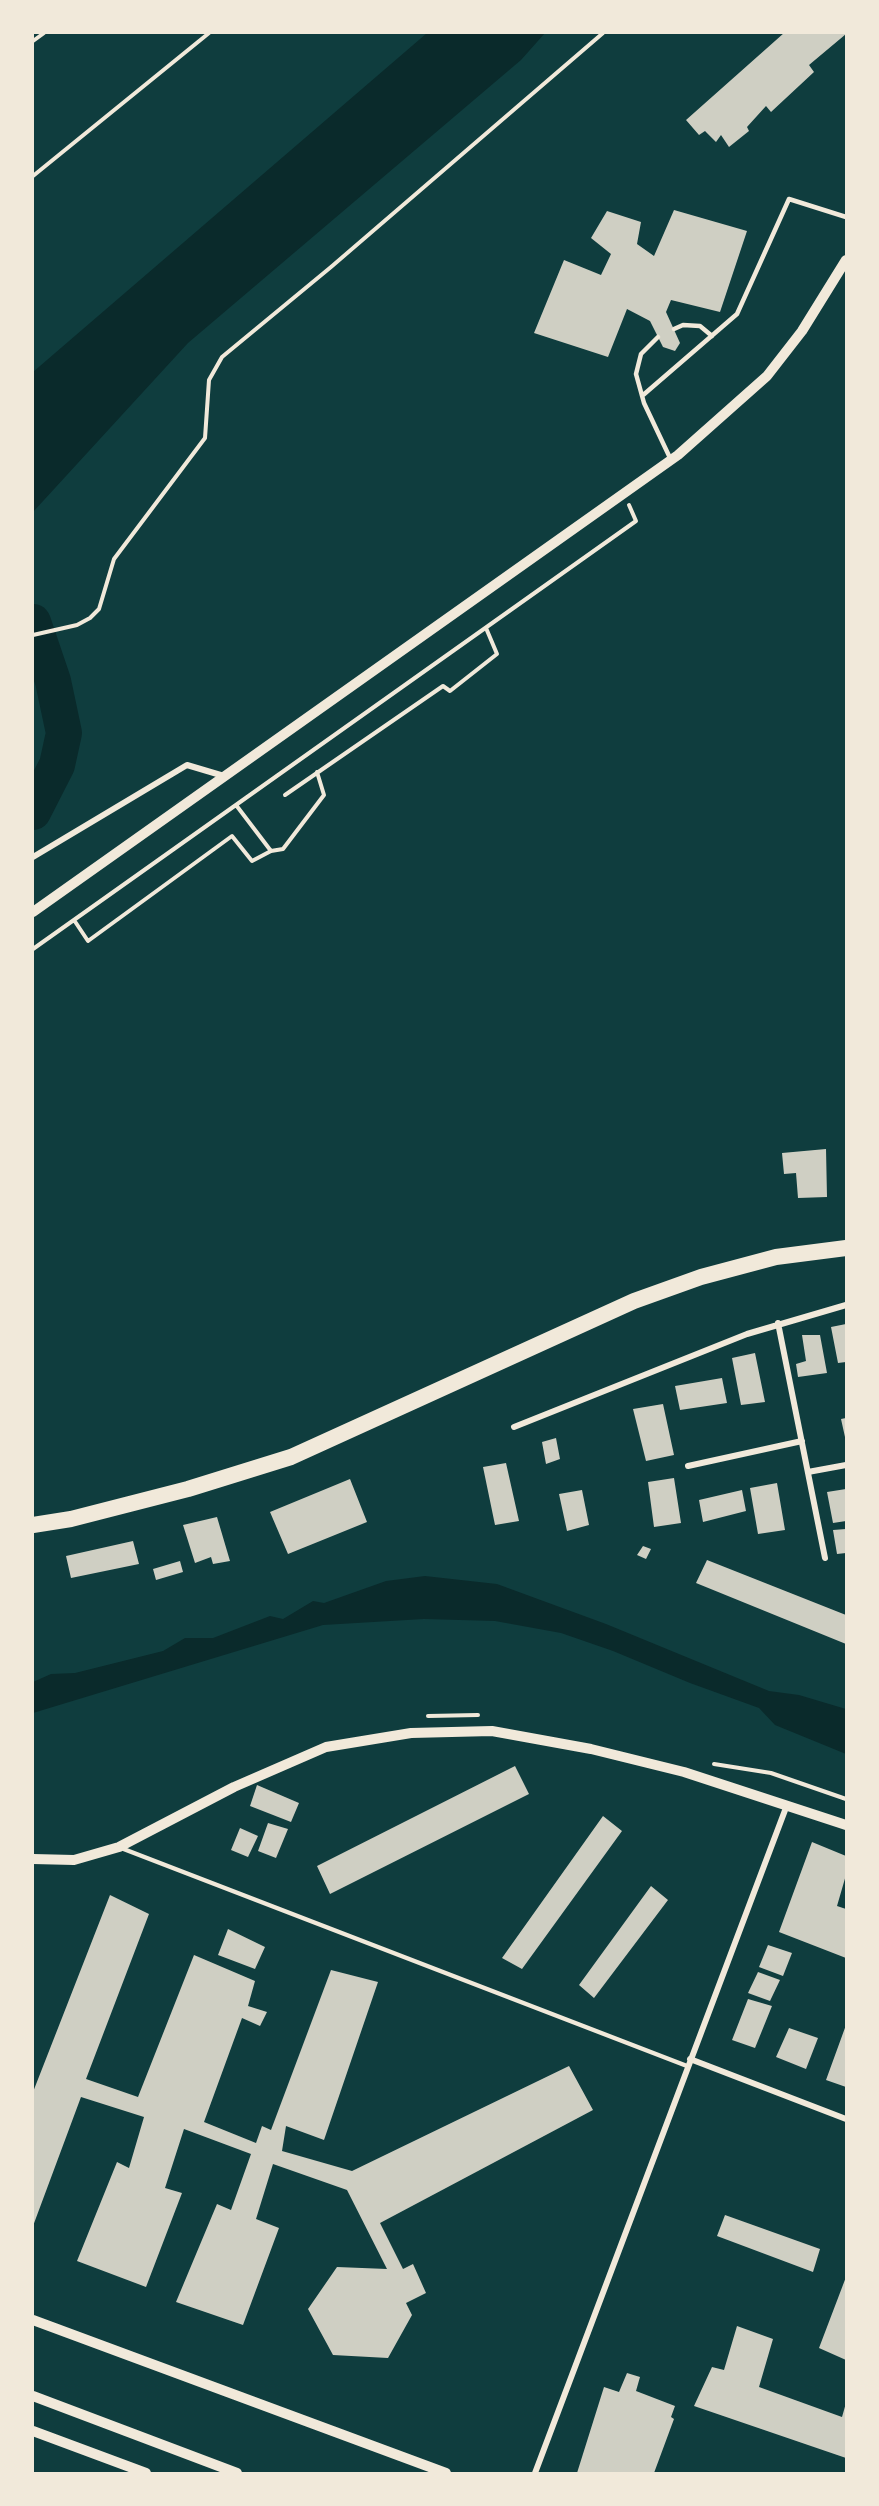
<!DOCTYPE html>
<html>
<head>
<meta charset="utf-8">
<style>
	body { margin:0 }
	#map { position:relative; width:879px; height:2506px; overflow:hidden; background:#0f3d3e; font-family:Figtree,sans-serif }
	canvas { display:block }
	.frame { position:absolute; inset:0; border:34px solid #f1e9da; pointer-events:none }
</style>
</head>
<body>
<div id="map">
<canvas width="879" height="2506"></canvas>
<div class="frame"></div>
</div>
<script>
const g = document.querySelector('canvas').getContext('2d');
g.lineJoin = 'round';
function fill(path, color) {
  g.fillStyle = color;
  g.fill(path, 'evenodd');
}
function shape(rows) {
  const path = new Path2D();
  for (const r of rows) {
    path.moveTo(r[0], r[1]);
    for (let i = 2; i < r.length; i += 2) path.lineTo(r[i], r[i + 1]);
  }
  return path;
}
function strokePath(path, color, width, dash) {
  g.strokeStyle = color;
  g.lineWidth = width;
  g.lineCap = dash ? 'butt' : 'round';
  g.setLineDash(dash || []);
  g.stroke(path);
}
fill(shape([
	[427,33,545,33,521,60,188,343,33,512,33,372],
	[425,1576,497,1584,606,1624,769,1691,799,1695,846,1709,846,1754,775,1725,759,1708,690,1683,613,1651,561,1633,495,1621,424,1619,323,1625,33,1713,33,1682,51,1674,75,1673,163,1651,185,1638,213,1638,270,1616,283,1619,313,1601,324,1603,386,1581]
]), '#0a2a2b');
strokePath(shape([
	[33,622,53,681,64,733,57,765,33,812]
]), '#0a2a2b', 36);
fill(shape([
	[784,33,846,34,809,65,814,72,771,112,766,106,747,127,749,131,729,147,721,135,716,142,705,131,699,135,686,120],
	[674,210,747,231,720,312,671,300,666,312,680,343,675,351,663,347,650,321,627,309,608,357,534,333,564,260,601,275,611,254,591,238,607,211,641,222,637,244,654,256],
	[826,1149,827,1197,798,1198,796,1173,784,1174,782,1153],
	[846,1324,846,1362,838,1363,831,1327],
	[802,1335,820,1335,827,1373,798,1377,796,1364,806,1361],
	[755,1353,765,1402,741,1405,732,1358],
	[722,1378,727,1403,680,1410,675,1386],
	[663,1404,674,1455,646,1461,633,1409],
	[846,1418,846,1437,845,1437,841,1419],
	[556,1438,560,1459,546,1464,542,1442],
	[506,1463,519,1521,495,1525,483,1467],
	[674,1478,681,1523,654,1527,648,1482],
	[350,1479,367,1522,288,1554,270,1512],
	[777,1483,785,1530,758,1534,750,1488],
	[846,1489,846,1521,833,1523,827,1492],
	[582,1490,589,1525,567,1531,559,1494],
	[742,1490,746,1511,703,1522,699,1500],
	[217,1517,230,1561,213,1564,211,1557,195,1563,183,1525],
	[846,1529,846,1553,837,1554,833,1530],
	[133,1541,139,1564,71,1578,66,1556],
	[643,1546,651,1549,646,1559,637,1555],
	[707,1560,846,1615,846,1644,696,1583],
	[180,1561,183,1572,156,1580,153,1569],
	[515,1766,529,1794,330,1894,317,1866],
	[257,1785,299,1803,291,1822,250,1806],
	[603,1816,622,1831,522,1969,502,1958],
	[268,1823,288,1829,276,1858,258,1851],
	[240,1828,258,1836,248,1857,231,1850],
	[812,1842,846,1856,846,1875,837,1906,846,1909,846,1958,779,1932],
	[651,1886,668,1900,594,1998,579,1985],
	[110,1895,149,1914,86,2079,138,2097,194,1955,255,1981,248,2006,267,2012,260,2026,242,2018,204,2122,256,2143,262,2126,271,2130,331,1970,378,1982,324,2140,286,2126,282,2151,352,2171,569,2066,593,2110,380,2223,403,2269,413,2264,426,2293,406,2303,412,2315,388,2358,333,2355,308,2309,337,2267,387,2269,347,2190,273,2164,256,2219,279,2228,243,2325,176,2302,217,2204,231,2210,251,2154,184,2129,165,2188,182,2193,146,2287,77,2261,117,2162,129,2168,144,2117,81,2097,33,2226,33,2092],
	[228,1929,265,1947,255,1969,218,1955],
	[768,1945,792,1953,783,1976,759,1967],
	[758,1972,780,1980,770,2001,748,1993],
	[748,1999,772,2006,755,2048,732,2040],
	[846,2025,846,2087,826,2080],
	[789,2028,818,2038,806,2069,776,2057],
	[725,2215,820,2249,813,2272,717,2236],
	[846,2277,846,2360,819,2348],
	[737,2326,773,2339,759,2387,842,2417,846,2403,846,2458,694,2406,712,2367,724,2370],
	[627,2373,640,2377,636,2391,675,2406,671,2417,674,2419,654,2473,577,2473,604,2387,619,2392]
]), '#cfcfc3');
strokePath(shape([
	[33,41,44,33],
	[33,176,209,33],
	[33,635,77,625,90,618,99,609,114,559,205,438,209,380,222,357,331,267,603,33],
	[285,795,443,686,450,691,497,654,486,628],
	[236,805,271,851,283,849,324,795,317,772],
	[74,920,88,941,232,836,252,861,271,851],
	[33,949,636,521,629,505],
	[428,1716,478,1715],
	[714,1764,771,1773,846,1799]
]), '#f1e9da', 4);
strokePath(shape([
	[674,329,683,325,700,326,712,336],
	[658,337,641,354,636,374,644,403,671,460],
	[642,396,737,314,789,199,846,217],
	[121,1848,687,2066]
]), '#f1e9da', 4.5);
strokePath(shape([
	[33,857,187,765,224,776],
	[778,1323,825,1558],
	[514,1427,747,1334,846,1305],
	[688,1466,802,1441],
	[808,1472,846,1465],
	[690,2059,846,2119],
	[535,2473,787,1805]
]), '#f1e9da', 6);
strokePath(shape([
	[33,912,678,455,767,376,802,331,846,260],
	[33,1859,74,1860,119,1847,234,1787,326,1747,411,1733,492,1731,591,1749,684,1772,846,1825],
	[33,2320,446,2473],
	[33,2396,237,2473],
	[33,2431,146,2473]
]), '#f1e9da', 10);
strokePath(shape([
	[33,1525,71,1519,188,1489,291,1457,634,1301,701,1277,776,1257,846,1248]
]), '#f1e9da', 16);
</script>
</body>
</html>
